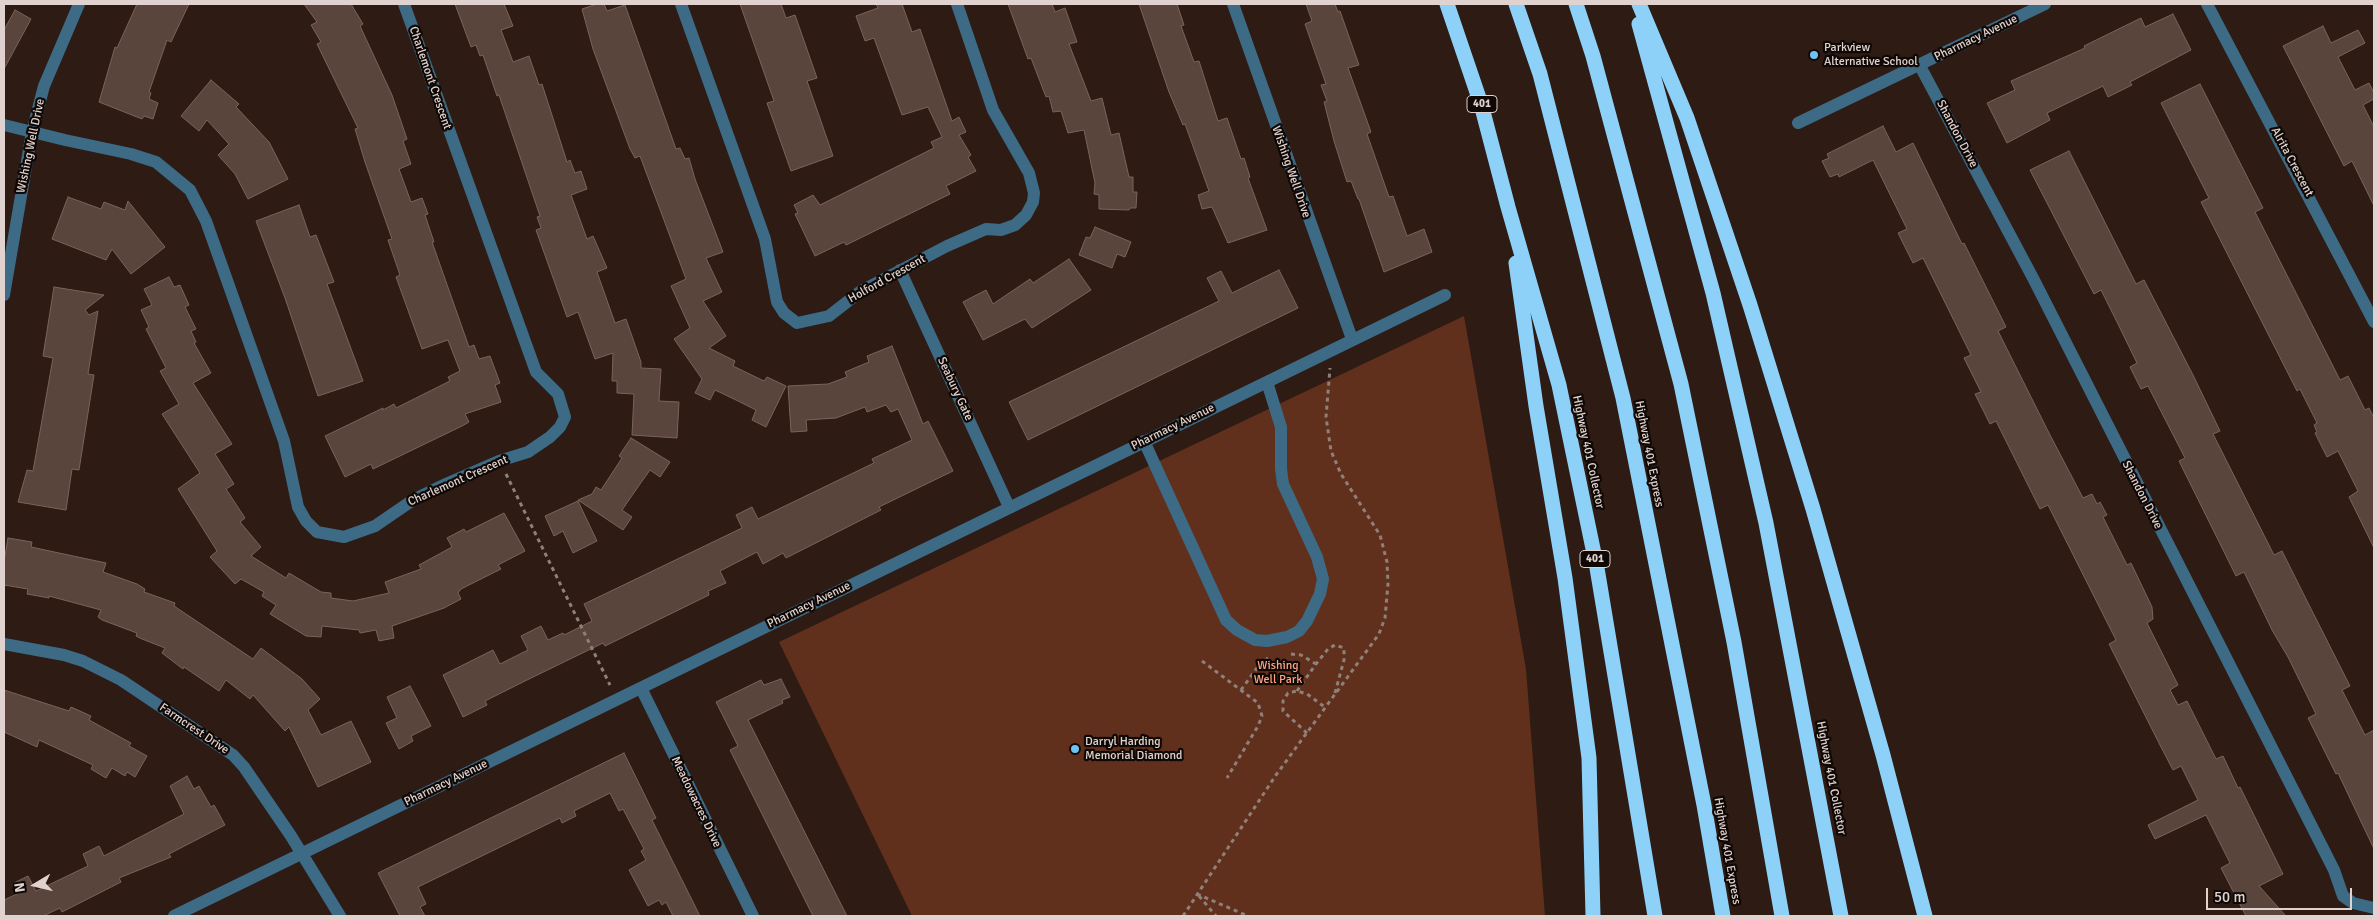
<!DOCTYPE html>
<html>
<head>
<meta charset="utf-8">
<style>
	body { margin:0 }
	#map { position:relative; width:2378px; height:920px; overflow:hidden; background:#2d1b14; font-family:Signika,sans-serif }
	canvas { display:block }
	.frame { position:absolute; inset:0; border:5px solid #e0d3cf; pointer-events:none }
	.north { position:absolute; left:10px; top:860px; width:50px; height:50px; -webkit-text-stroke:4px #0f0805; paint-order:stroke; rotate:261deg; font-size:14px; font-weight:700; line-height:20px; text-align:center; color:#e0d3cf }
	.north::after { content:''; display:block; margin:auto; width:18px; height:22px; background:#e0d3cf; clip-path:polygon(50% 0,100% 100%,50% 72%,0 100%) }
	.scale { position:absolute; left:2206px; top:888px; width:146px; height:22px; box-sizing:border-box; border:2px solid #e0d3cf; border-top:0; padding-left:6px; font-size:15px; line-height:18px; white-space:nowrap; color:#e0d3cf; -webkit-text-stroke:4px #0f0805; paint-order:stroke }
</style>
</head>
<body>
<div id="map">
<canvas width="2378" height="920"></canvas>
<div class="frame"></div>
<div class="north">N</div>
<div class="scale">50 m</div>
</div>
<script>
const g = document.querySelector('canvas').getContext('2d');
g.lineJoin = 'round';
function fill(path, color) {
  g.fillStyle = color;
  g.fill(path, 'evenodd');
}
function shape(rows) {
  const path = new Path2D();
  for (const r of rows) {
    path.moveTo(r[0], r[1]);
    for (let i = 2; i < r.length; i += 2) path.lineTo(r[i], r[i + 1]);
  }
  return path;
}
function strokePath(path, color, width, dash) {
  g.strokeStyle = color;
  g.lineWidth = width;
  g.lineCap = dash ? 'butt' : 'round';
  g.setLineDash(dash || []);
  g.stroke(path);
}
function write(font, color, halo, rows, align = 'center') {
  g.font = font + ' Signika,sans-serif';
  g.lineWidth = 4.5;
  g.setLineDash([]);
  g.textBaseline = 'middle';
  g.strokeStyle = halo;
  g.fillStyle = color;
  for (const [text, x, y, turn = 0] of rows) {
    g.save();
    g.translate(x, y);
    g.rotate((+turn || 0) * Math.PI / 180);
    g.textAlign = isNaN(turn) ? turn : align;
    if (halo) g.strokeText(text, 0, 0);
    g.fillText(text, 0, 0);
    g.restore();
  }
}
fill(shape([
	[1464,316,1526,669,1545,916,912,916,779,642]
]), '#61301d');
const building = shape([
	[137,4,189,4,171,42,167,40,149,92,151,93,149,99,158,103,153,119,144,116,142,119,99,102,115,47,117,48,137,4],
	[304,4,351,4,363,24,360,26,392,95,407,139,403,141,411,164,399,169,411,202,422,198,428,214,425,215,434,242,432,242,469,347,474,345,479,359,490,356,500,383,495,385,501,402,465,414,469,422,462,426,373,469,371,464,345,477,325,436,383,408,383,410,394,404,396,408,450,381,448,377,460,371,448,340,422,349,396,277,400,275,388,240,392,239,365,162,355,129,358,128,317,44,321,42,311,25,317,22,304,4],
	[455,4,504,4,513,26,501,30,513,62,529,56,539,85,542,84,567,162,570,160,575,173,581,171,587,189,571,195,587,239,593,236,607,268,597,272,615,323,626,319,641,362,641,368,661,369,659,401,679,402,677,438,632,435,634,394,617,393,617,381,612,381,613,353,595,359,578,312,567,317,536,230,541,228,537,217,540,216,499,95,497,96,483,55,480,56,476,45,471,47,455,4],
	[597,4,604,4,607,11,625,5,676,149,680,148,685,159,689,158,695,179,723,252,706,258,722,292,703,301,726,336,709,348,735,361,733,366,764,381,767,377,786,386,766,427,752,420,756,410,736,400,715,390,710,400,695,393,702,379,674,339,690,328,671,286,686,279,640,156,635,158,630,149,593,49,582,9,597,4],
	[740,4,781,4,786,18,795,15,817,78,807,81,833,156,791,171,767,103,774,101,740,4],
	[876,4,902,4,912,32,920,29,952,121,959,117,966,132,959,135,971,155,968,157,976,171,946,186,950,194,846,245,844,242,815,256,795,214,798,213,794,205,813,195,820,205,934,148,931,142,942,137,928,107,902,115,874,38,865,41,856,16,878,8,876,4],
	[1008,4,1052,4,1055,12,1065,8,1077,42,1069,44,1091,101,1102,98,1111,135,1119,133,1129,177,1133,177,1133,192,1137,192,1136,208,1130,208,1129,210,1099,209,1099,195,1094,194,1095,183,1084,130,1068,133,1061,111,1053,112,1049,96,1046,97,1031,58,1028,59,1008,4],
	[1139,4,1177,4,1184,25,1181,26,1194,62,1199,61,1218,121,1227,118,1241,159,1244,158,1250,177,1248,178,1267,230,1228,243,1212,207,1202,209,1198,195,1209,191,1185,124,1183,125,1169,92,1139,4],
	[1306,4,1335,4,1338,12,1340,11,1359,65,1348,68,1371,132,1367,134,1389,197,1393,196,1407,236,1424,229,1432,252,1384,272,1359,199,1358,199,1351,181,1347,182,1334,141,1324,102,1327,101,1321,85,1326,84,1305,24,1312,21,1306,4],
	[15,10,31,19,4,69,4,30,15,10],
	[2173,14,2191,50,2130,82,2132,85,2108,97,2103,86,2047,113,2050,120,2007,143,1987,103,2015,90,2011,81,2085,48,2084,46,2141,18,2145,27,2173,14],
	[2323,26,2331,43,2358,30,2365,43,2338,57,2355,90,2369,83,2374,93,2374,99,2363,105,2374,127,2374,206,2352,161,2344,166,2283,46,2323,26],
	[211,80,239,104,236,107,269,142,288,179,248,199,235,174,218,155,229,144,207,120,199,131,181,116,211,80],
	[2200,84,2263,208,2255,212,2340,380,2348,376,2365,410,2369,408,2374,418,2374,548,2349,497,2358,491,2338,451,2327,457,2315,433,2317,432,2314,425,2317,423,2300,389,2297,391,2201,202,2209,198,2161,103,2200,84],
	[1883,126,1896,152,1913,143,1962,244,1964,243,2006,327,1998,331,2050,435,2083,498,2092,494,2097,504,2100,502,2107,515,2103,517,2127,565,2131,563,2152,607,2153,619,2147,623,2178,685,2170,690,2178,705,2187,701,2216,759,2223,756,2238,788,2240,787,2283,874,2259,886,2286,916,2246,916,2221,868,2230,863,2206,815,2155,839,2148,825,2198,800,2181,766,2173,770,2161,747,2109,644,2116,640,2048,505,2040,509,1996,421,1990,424,1975,394,1981,392,1964,358,1971,355,1923,258,1913,263,1898,233,1907,229,1873,160,1839,177,1838,174,1830,177,1822,161,1829,158,1827,154,1883,126],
	[2069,151,2136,284,2144,280,2193,375,2220,431,2213,434,2274,555,2282,551,2303,593,2350,686,2342,690,2365,735,2374,730,2374,849,2338,773,2336,774,2308,718,2316,714,2288,657,2272,630,2244,572,2236,576,2179,461,2185,458,2148,386,2141,389,2130,367,2137,363,2117,322,2101,290,2094,294,2030,170,2069,151],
	[68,197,101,209,104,202,125,210,128,201,165,247,131,274,112,249,106,260,52,239,68,197],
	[299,205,310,237,316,235,334,282,327,284,363,381,318,396,285,298,256,221,299,205],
	[1095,227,1131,242,1125,257,1117,254,1112,268,1079,255,1086,237,1090,238,1095,227],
	[1069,259,1091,290,1032,328,1025,319,983,340,963,302,986,290,993,304,1030,279,1033,283,1069,259],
	[1279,270,1298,308,1028,440,1009,402,1219,301,1207,278,1221,271,1232,293,1279,270],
	[169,277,174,287,180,285,189,305,185,307,196,329,191,331,196,342,194,343,211,373,193,383,232,444,215,454,234,484,226,489,245,518,240,522,261,547,251,556,286,578,289,573,321,592,331,593,331,598,353,601,389,593,385,582,421,569,419,565,452,547,447,538,464,529,466,532,504,513,525,551,498,565,501,569,461,589,458,593,461,599,444,608,392,626,394,638,379,641,376,630,360,633,359,630,322,626,321,637,306,636,270,614,276,605,262,596,264,592,241,579,235,584,210,557,217,551,178,489,200,473,162,414,179,404,160,371,166,368,146,329,149,327,141,310,152,305,144,289,169,277],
	[54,287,104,295,85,310,89,315,98,311,88,374,94,375,79,470,72,469,66,510,18,502,27,470,33,471,53,358,43,356,54,287],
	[892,346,923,424,928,421,953,471,879,507,881,510,786,558,783,553,763,564,757,552,720,571,726,583,708,591,709,595,605,646,603,643,529,679,485,701,487,705,463,717,443,675,493,650,500,664,528,650,521,636,541,626,548,640,563,633,564,635,592,621,584,604,742,528,736,515,752,507,758,519,874,463,872,459,912,440,898,409,891,412,886,405,867,412,865,407,836,418,806,420,807,431,791,432,788,386,828,384,847,377,845,372,869,362,867,356,892,346],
	[631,438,670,462,660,477,650,470,640,484,622,510,632,517,623,530,578,500,592,494,596,487,601,490,622,458,619,456,631,438],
	[578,501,597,541,573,553,563,531,554,536,545,516,578,501],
	[8,538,32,542,31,547,106,563,103,572,137,584,145,589,144,592,175,603,174,606,253,659,261,648,302,679,320,699,308,710,321,735,351,721,371,762,318,787,289,727,285,731,253,695,250,699,226,680,219,691,184,667,183,669,162,653,165,648,142,639,136,636,137,633,102,620,98,617,101,610,49,596,49,598,27,594,28,589,4,585,4,562,8,538],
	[781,679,790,697,782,700,783,703,748,720,847,916,813,916,730,750,738,746,716,702,761,680,764,685,781,679],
	[410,686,431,726,411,736,413,741,399,749,386,723,397,718,387,697,410,686],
	[4,690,69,711,71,707,91,716,89,720,131,743,129,746,147,756,135,777,127,772,125,776,112,768,106,778,91,769,93,765,39,740,37,747,4,732,4,690],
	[624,753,656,818,652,820,700,916,673,916,666,902,662,905,659,900,648,906,629,870,646,860,641,851,644,849,623,809,619,811,610,793,574,811,576,816,562,823,560,818,418,887,426,904,420,907,425,916,400,916,378,873,624,753],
	[187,776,194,789,199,786,211,807,214,805,225,825,169,854,171,857,119,878,121,882,62,912,60,908,43,916,4,916,4,900,17,894,12,884,28,876,36,891,88,866,83,854,99,846,104,856,184,814,170,786,187,776]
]);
fill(building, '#5a453d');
strokePath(building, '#7a635b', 1);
strokePath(shape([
	[506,474,610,685],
	[1291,654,1301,655,1316,664],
	[1202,661,1258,703,1262,716,1258,726,1227,778],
	[1241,690,1259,665,1268,658],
	[1297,691,1316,664,1328,649,1335,645,1344,648,1344,660,1335,693],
	[1307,733,1283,711,1283,701,1288,693,1297,691,1307,694,1326,708],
	[1197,894,1248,916],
	[1199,896,1216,916],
	[1183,916,1276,775,1379,634,1385,618,1388,584,1387,562,1380,535,1341,474,1331,451,1326,417,1330,368]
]), '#8f807a', 3, [4, 4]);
strokePath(shape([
	[681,4,765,239,777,302,784,313,797,323,829,316,861,291,947,246,986,229,1001,230,1015,225,1026,215,1033,202,1034,193,1029,173,993,110,957,4],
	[1233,4,1352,339],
	[2207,4,2374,322],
	[1920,66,2033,278,2334,870,2343,896,2353,903,2374,908],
	[1798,123,2045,4],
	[4,125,65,140,131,154,156,162,190,190,206,221,284,441,298,507,306,521,317,532,344,537,375,526,413,500,446,484,499,461,528,452,550,437,560,427,565,417,558,394,536,372,404,4],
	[900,270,1009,507],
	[4,295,32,132,44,86,79,4],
	[1144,441,1226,620,1237,630,1255,640,1267,641,1287,637,1299,631,1307,621,1320,594,1323,579,1317,557,1283,484,1281,469,1281,427,1267,382],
	[4,644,64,655,83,661,121,680,233,755,244,767,291,836,340,916],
	[641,688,753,916],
	[174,916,1445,295]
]), '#3d6b86', 12);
strokePath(shape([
	[1447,4,1481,104,1508,207,1559,385,1597,568,1655,916],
	[1516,4,1540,74,1623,398,1704,805,1723,916],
	[1576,4,1593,56,1681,384,1734,642,1782,916],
	[1639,4,1687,118,1750,305,1813,509,1883,755,1925,916],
	[1639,24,1713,293,1766,523,1841,916],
	[1516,263,1536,406,1565,578,1589,758,1593,916]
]), '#8dd1f9', 15);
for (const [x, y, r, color] of [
	[1814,55,5,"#6dc2f3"],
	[1075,749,5,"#6dc2f3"]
]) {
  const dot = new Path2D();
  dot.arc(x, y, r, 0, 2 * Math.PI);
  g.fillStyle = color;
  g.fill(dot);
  strokePath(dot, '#0f0805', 2);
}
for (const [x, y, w] of [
	[1482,104,30],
	[1595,559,30]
]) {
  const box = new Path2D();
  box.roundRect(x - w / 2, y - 8.5, w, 17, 4);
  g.fillStyle = '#0f0805';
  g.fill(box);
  strokePath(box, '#e0d3cf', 1);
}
write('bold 11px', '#e0d3cf', null, [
	["401",1482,104],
	["401",1595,559]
]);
write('12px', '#e0d3cf', '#0f0805', [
	["Pharmacy Avenue",1976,38,-26],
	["Charlemont Crescent",430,78,71],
	["Shandon Drive",1957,134,62],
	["Wishing Well Drive",31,146,-78],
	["Alrita Crescent",2292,162,62],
	["Wishing Well Drive",1291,172,71],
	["Holford Crescent",887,279,-29],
	["Seabury Gate",955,389,65],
	["Pharmacy Avenue",1173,427,-26],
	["Highway 401 Collector",1588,452,78],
	["Highway 401 Express",1649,454,79],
	["Charlemont Crescent",458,481,-24],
	["Shandon Drive",2142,495,63],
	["Pharmacy Avenue",809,605,-26],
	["Farmcrest Drive",194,729,34],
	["Highway 401 Collector",1831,778,79],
	["Pharmacy Avenue",446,783,-26],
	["Meadowacres Drive",696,802,64],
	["Highway 401 Express",1727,851,80]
]);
write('12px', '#e0d3cf', '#0f0805', [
	["Parkview",1824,48],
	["Alternative School",1824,62],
	["Darryl Harding",1085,742],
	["Memorial Diamond",1085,756]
], 'left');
write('12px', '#fea483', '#0f0805', [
	["Wishing",1278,666],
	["Well Park",1278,680]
]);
</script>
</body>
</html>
